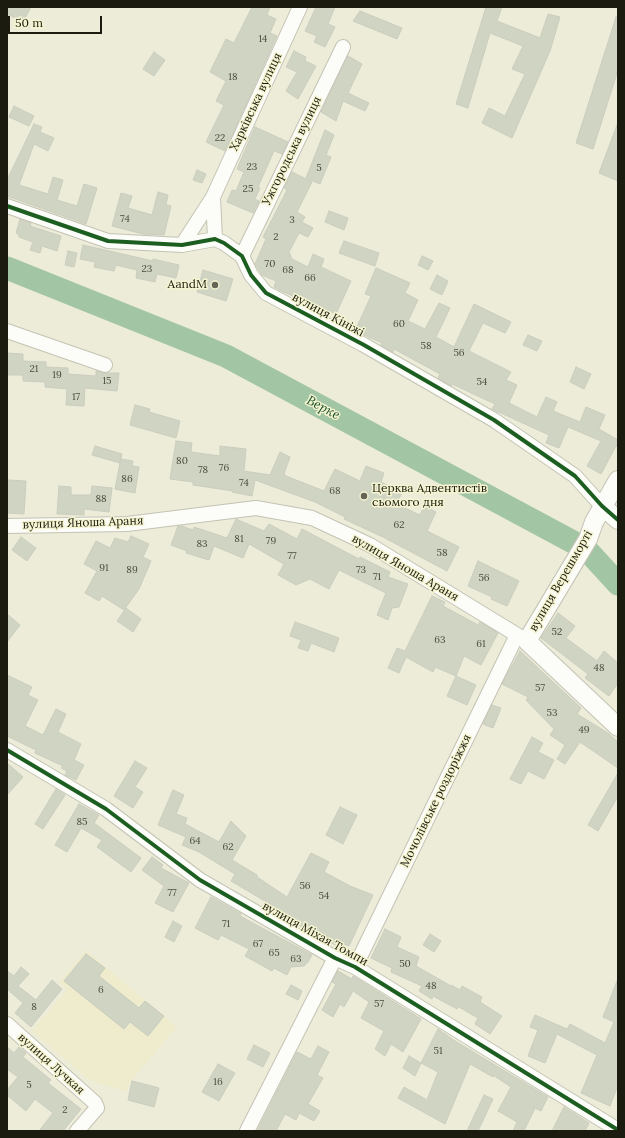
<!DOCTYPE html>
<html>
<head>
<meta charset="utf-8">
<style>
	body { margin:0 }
	#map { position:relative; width:625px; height:1138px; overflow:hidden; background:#edecd9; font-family:Lora,serif }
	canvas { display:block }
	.frame { position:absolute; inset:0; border:8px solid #1c1b0f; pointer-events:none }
	.scale { position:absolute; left:8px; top:16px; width:94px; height:18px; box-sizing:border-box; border:2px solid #1c1b0f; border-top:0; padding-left:5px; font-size:12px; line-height:14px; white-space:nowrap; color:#1c1b0f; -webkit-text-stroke:3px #f5f4d1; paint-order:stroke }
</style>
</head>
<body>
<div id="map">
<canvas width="625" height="1138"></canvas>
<div class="frame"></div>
<div class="scale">50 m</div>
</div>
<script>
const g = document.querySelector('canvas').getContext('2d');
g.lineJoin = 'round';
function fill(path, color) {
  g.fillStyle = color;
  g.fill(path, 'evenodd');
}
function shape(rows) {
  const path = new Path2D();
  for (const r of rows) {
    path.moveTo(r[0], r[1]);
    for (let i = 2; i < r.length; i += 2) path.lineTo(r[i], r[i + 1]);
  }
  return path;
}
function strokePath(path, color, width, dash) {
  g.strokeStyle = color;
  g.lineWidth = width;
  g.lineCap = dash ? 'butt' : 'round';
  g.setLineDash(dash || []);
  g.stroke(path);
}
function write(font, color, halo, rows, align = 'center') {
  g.font = font + ' Lora,serif';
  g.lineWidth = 3;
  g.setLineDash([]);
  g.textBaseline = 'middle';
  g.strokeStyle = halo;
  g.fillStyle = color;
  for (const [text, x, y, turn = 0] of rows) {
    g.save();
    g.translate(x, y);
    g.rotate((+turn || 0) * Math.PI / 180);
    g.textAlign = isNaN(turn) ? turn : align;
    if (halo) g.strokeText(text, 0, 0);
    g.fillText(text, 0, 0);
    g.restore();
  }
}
fill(shape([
	[86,950,177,1027,130,1082,127,1092,89,1080,32,1031,67,990,59,982]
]), '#eeeccc');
strokePath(shape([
	[7,268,226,356,586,549,618,584]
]), '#a2c5a4', 23);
const building = shape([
	[7,7,31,7,23,22,7,14,7,7],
	[252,7,270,7,267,15,276,19,270,33,277,36,225,151,206,142,224,105,216,101,226,81,210,72,226,39,234,43,252,7],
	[316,7,335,7,328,24,335,27,325,47,314,42,317,36,305,31,316,7],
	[486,7,502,7,497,21,540,38,548,14,560,17,550,51,512,138,482,123,489,108,505,116,525,74,512,69,523,46,490,33,468,108,456,104,486,7],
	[360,11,402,28,397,39,353,21,360,11],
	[616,17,618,18,618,70,593,149,576,143,616,17],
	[294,51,306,57,305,61,316,66,298,99,286,91,297,72,286,67,294,51],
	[154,52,165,60,154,76,143,69,154,52],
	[348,56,362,64,348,93,369,103,365,111,343,101,336,121,321,112,348,56],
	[14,106,34,116,29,126,9,117,14,106],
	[34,124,42,127,40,132,54,138,48,151,34,144,19,185,48,194,53,177,63,180,57,200,77,206,84,184,97,188,86,224,7,196,7,180,34,124],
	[617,125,618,125,618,181,599,173,617,125],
	[255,127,288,142,282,154,274,151,258,187,260,188,255,199,259,201,253,213,227,202,232,190,236,191,244,172,237,169,255,127],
	[325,130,334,135,326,155,331,157,320,184,306,178,325,130],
	[197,170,206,174,202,183,193,180,197,170],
	[292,172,312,182,297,212,305,217,302,222,313,228,308,237,299,233,289,252,292,259,308,267,313,254,324,259,321,267,351,281,336,314,281,291,274,287,276,281,262,275,255,264,266,239,263,237,287,190,284,188,292,172],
	[158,192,168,195,166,205,171,206,164,235,143,234,112,226,121,193,132,196,128,208,152,215,158,192],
	[329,211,348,218,344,230,325,222,329,211],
	[20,219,31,223,30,226,61,236,57,251,42,246,40,253,30,250,33,242,19,237,19,235,16,233,20,219],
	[344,241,379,253,375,266,339,253,344,241],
	[83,245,153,261,153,259,179,265,176,278,157,274,155,282,136,278,137,270,116,265,114,271,94,267,95,262,80,259,83,245],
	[68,251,77,253,74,267,65,265,68,251],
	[422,256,433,261,428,270,418,265,422,256],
	[376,268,410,283,405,293,418,300,408,321,425,329,439,303,450,308,436,337,454,347,474,304,511,322,505,333,483,323,469,351,511,372,506,380,517,385,509,403,537,417,546,397,557,402,553,411,580,422,586,407,605,415,599,429,618,440,618,447,616,446,601,474,587,466,601,441,568,427,559,448,546,443,549,435,492,409,495,404,452,384,451,386,438,378,440,374,394,349,393,352,381,345,382,343,355,331,371,296,365,294,376,268],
	[203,270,233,279,226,301,197,292,203,270],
	[437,275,448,281,442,295,430,289,437,275],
	[528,335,542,341,537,351,523,345,528,335],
	[7,353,23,354,23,361,46,362,46,367,68,368,68,374,96,376,96,371,103,373,119,373,117,391,85,388,84,406,66,405,67,389,45,387,45,382,23,381,23,375,7,375,7,353],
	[576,367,591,374,584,389,570,382,576,367],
	[135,405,150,409,149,412,180,421,176,438,130,425,135,405],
	[176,441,192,443,191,452,220,456,220,446,246,449,244,471,270,475,280,452,290,457,284,474,286,476,324,491,335,469,360,481,366,466,384,473,381,482,402,493,396,504,420,515,424,506,436,512,427,531,459,547,447,571,383,537,344,519,345,517,315,502,255,480,252,496,232,492,233,491,193,485,193,482,170,479,176,441],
	[95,446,122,454,120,463,121,459,133,461,132,466,139,467,135,493,115,489,120,463,92,455,95,446],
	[7,480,26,481,24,514,7,513,7,480],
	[59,486,71,487,71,495,91,495,92,486,112,488,109,512,84,509,84,515,57,514,59,486],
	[236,519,264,531,269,524,297,539,302,529,359,559,360,557,390,572,388,577,408,584,399,607,392,608,388,620,377,615,386,593,339,570,329,589,310,579,296,585,278,575,284,564,249,544,243,558,214,546,209,560,186,553,187,551,171,545,178,526,182,526,193,530,194,527,227,538,236,519],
	[131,536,149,544,143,557,151,561,139,589,124,610,102,596,99,601,85,593,97,571,84,564,96,541,110,548,115,538,128,542,131,536],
	[21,537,36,548,27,561,12,550,21,537],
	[478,561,519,581,507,606,491,599,492,597,468,586,478,561],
	[432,596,445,602,443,606,478,625,480,622,498,633,481,665,464,656,456,676,435,667,433,672,406,657,399,673,388,668,397,648,405,651,432,596],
	[126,608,141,619,133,632,117,621,126,608],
	[558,613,575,626,566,638,597,661,604,651,618,663,618,683,609,696,585,678,588,674,541,638,558,613],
	[7,614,20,625,7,642,7,614],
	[295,622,339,638,334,652,311,643,308,651,298,648,301,640,290,636,295,622],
	[520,651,581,708,577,714,608,733,618,742,618,768,580,742,565,764,557,759,565,745,550,735,554,729,526,700,528,697,502,684,520,651],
	[7,675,32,687,28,695,38,700,25,726,43,735,56,709,66,714,58,732,81,744,74,760,84,765,76,780,65,775,67,771,61,768,63,766,35,753,36,750,7,736,7,675],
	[456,676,476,685,467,705,447,696,456,676],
	[492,705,501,708,493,728,483,724,492,705],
	[532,737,543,743,538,752,554,760,544,779,528,771,521,784,510,779,532,737],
	[135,761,147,768,135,787,143,792,133,808,114,796,135,761],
	[7,763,23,777,7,795,7,763],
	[618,773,618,796,598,831,588,825,618,773],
	[56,789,65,795,43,829,35,824,56,789],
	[173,790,184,795,176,814,187,818,185,824,219,842,231,821,246,836,232,860,257,875,257,877,287,897,311,853,329,862,324,872,350,886,373,895,349,946,344,944,341,948,300,926,302,923,231,881,235,874,199,852,182,845,186,837,158,825,173,790],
	[79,804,99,815,94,823,141,858,131,872,97,847,102,840,81,828,67,852,55,845,79,804],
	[340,807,357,815,343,844,326,835,340,807],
	[152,857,163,865,161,868,189,883,173,912,155,903,164,886,142,870,152,857],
	[211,897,241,914,240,916,312,955,308,962,304,966,291,967,287,975,274,968,272,971,245,956,249,949,221,935,218,940,195,928,211,897],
	[173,921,182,926,174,942,165,937,173,921],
	[385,929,401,937,397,947,419,957,416,966,451,986,451,985,460,990,462,986,482,997,480,1002,502,1016,490,1034,475,1024,478,1018,459,1007,457,1009,433,996,432,999,419,991,422,986,391,972,392,968,371,958,385,929],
	[430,934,441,941,434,952,423,945,430,934],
	[86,954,105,968,99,976,139,1008,145,1001,164,1016,148,1036,130,1022,124,1029,64,981,86,954],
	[21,967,29,974,18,986,36,1000,52,980,62,989,31,1027,15,1013,23,1003,7,989,7,971,14,976,21,967],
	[338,971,352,979,353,976,421,1019,403,1052,391,1044,385,1056,375,1049,384,1031,361,1018,369,1002,353,991,344,1007,340,1004,333,1017,322,1010,336,984,332,982,338,971],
	[617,981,618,1085,610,1106,581,1093,597,1055,557,1034,545,1063,528,1056,538,1030,530,1027,535,1015,567,1029,570,1024,605,1043,614,1022,603,1017,617,981],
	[291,985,302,991,298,1000,286,994,291,985],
	[438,1029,455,1041,548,1097,541,1111,535,1108,524,1131,513,1131,517,1122,498,1111,511,1087,493,1075,493,1077,470,1064,445,1124,398,1098,404,1087,427,1100,438,1072,421,1063,438,1029],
	[254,1045,270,1053,263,1067,247,1059,254,1045],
	[318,1046,329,1052,317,1075,323,1078,308,1104,320,1111,314,1121,299,1113,296,1120,285,1114,276,1131,257,1131,297,1052,311,1059,318,1046],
	[7,1047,14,1053,19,1047,26,1053,23,1057,51,1080,48,1083,81,1109,63,1131,39,1131,53,1113,35,1099,26,1111,7,1095,7,1090,18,1077,7,1069,7,1047],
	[409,1056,421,1063,415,1076,403,1068,409,1056],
	[218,1064,235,1073,219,1101,202,1092,218,1064],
	[132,1081,159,1088,154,1107,128,1100,132,1081],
	[484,1095,493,1099,478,1131,467,1131,484,1095],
	[564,1107,589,1123,585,1131,552,1131,564,1107]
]);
fill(building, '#d0d5c3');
strokePath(building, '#caccbe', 1);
const minor = shape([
	[7,206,108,241,182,245,215,239,224,243,242,256,251,275,266,293,364,345,494,420,575,476,602,506],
	[215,239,213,197,300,7],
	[182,245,213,197],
	[242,256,343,47],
	[7,331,105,365],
	[7,526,127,524,256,508,312,518,370,545,527,641],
	[7,750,106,809,200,880,335,958,355,967,618,1130],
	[355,967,517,635],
	[7,1024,95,1103,97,1108,77,1131],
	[247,1131,335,958]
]);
const tertiary = shape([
	[618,480,594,522,588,539,527,641,618,727],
	[602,506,618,520]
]);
strokePath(minor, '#c4c3b4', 16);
strokePath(tertiary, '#c4c3b4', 20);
strokePath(minor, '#fcfcf9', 14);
strokePath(tertiary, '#fcfcf9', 18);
strokePath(shape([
	[7,206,108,241,182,245,215,239,224,243,242,256,251,275,266,293,364,345,494,420,575,476,602,506,618,520],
	[7,750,106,809,200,880,335,958,355,967,618,1130]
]), '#1b5e20', 4);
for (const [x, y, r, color] of [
	[215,285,4,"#656456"],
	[364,496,4,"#656456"]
]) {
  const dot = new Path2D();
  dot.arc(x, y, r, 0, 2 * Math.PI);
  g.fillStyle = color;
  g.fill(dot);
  strokePath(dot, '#f5f4d1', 1.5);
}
write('10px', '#4b4c3e', null, [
	["14",263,39],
	["18",233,77],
	["22",220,138],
	["23",252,167],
	["5",319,168],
	["25",248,189],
	["74",125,219],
	["3",292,220],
	["2",276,237],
	["70",270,264],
	["23",147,269],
	["68",288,270],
	["66",310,278],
	["60",399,324],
	["58",426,346],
	["56",459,353],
	["21",34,369],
	["19",57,375],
	["15",107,381],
	["54",482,382],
	["17",76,397],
	["80",182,461],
	["76",224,468],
	["78",203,470],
	["86",127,479],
	["74",244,483],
	["68",335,491],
	["88",101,499],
	["62",399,525],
	["81",239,539],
	["79",271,541],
	["83",202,544],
	["58",442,553],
	["77",292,556],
	["91",104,568],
	["89",132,570],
	["73",361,570],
	["71",377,577],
	["56",484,578],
	["52",557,632],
	["63",440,640],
	["61",481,644],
	["48",599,668],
	["57",540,688],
	["53",552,713],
	["49",584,730],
	["85",82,822],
	["64",195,841],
	["62",228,847],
	["56",305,886],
	["77",172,893],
	["54",324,896],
	["71",226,924],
	["67",258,944],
	["65",274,953],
	["63",296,959],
	["50",405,964],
	["48",431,986],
	["6",101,990],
	["57",379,1004],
	["8",34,1007],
	["51",438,1051],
	["16",218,1082],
	["5",29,1085],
	["2",65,1110]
]);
write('12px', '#1c1b0f', '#f5f4d1', [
	["Харківська вулиця",256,102,-65],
	["Ужгородська вулиця",292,151,-64],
	["вулиця Кініжі",328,315,28],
	["вулиця Яноша Араня",83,523,-2],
	["вулиця Яноша Араня",405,568,30],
	["вулиця Верешморті",561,581,-60],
	["Мочолівське роздоріжжя",436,801,-64],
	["вулиця Міхая Томпи",315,934,29],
	["вулиця Лучкая",51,1064,42]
]);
write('12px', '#1c1b0f', '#f5f4d1', [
	["AandM",207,285],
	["Церква Адвентистів",372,489,"left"],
	["сьомого дня",372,503,"left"]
], 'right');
write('italic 13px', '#154e29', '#f5f4d1', [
	["Верке",323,408,28]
]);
</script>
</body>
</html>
